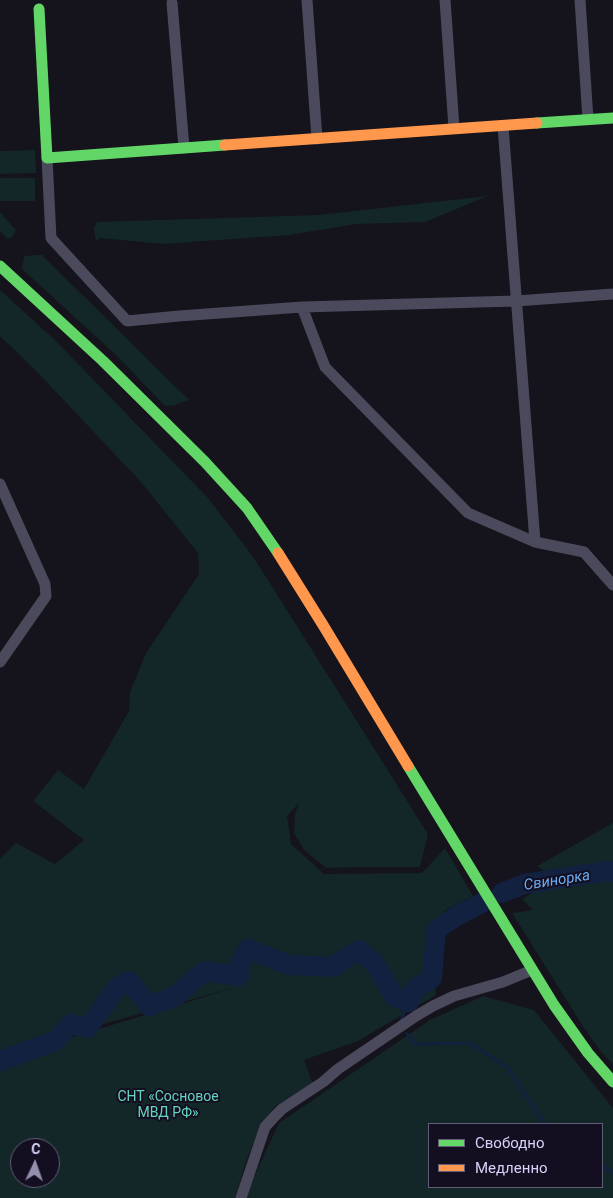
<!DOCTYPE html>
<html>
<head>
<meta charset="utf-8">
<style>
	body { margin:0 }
	#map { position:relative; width:613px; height:1198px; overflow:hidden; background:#15131c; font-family:Roboto,sans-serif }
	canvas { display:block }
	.legend { position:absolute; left:428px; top:1123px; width:175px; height:65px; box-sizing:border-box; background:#130f20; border:1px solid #625d78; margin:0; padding:6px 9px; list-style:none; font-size:15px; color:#d9d2fb }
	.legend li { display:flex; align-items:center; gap:10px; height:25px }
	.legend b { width:25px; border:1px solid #625d78 }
	.north { position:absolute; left:10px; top:1138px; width:50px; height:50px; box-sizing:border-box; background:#130f20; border:1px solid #625d78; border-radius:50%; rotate:3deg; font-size:14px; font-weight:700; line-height:20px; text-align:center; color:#d9d2fb }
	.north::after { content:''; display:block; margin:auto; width:18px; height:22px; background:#948fad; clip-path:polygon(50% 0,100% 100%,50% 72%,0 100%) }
</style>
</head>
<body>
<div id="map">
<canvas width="613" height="1198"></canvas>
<ul class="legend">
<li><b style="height:6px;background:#63d668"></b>Свободно</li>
<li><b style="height:6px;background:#ff974d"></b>Медленно</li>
</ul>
<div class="north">С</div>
</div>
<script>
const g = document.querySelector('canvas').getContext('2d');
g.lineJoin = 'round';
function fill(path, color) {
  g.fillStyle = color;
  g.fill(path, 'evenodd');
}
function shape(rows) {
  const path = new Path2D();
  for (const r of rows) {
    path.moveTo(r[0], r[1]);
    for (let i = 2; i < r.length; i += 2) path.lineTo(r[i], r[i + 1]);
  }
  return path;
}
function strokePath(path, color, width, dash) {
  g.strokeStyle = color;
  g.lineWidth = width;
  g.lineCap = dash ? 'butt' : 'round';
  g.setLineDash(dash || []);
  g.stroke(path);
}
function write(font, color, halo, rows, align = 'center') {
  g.font = font + ' Roboto,sans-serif';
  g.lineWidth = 4;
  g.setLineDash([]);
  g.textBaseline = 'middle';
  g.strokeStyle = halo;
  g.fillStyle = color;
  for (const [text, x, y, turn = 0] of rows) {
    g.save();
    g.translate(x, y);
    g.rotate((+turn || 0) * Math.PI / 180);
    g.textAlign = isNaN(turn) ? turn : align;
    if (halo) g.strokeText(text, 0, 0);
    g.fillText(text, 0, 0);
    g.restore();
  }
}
fill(shape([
	[35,150,36,173,0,174,0,151],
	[0,178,35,178,35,201,0,201],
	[488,196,425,222,356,224,289,235,163,244,101,238,96,241,94,228,97,222,318,215],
	[0,212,16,230,12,237,7,239,0,231],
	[37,255,42,255,189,400,175,405,165,406,117,356,22,269,24,256],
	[0,290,55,340,208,498,254,558,428,834,420,867,364,867,326,868,304,850,294,833,295,814,299,803,287,816,291,844,324,874,422,873,445,848,473,896,444,911,428,944,436,995,358,1041,304,1060,313,1084,274,1107,260,1126,245,1165,235,1198,0,1198,0,859,16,843,55,864,84,840,33,801,58,770,84,789,129,711,130,692,146,653,199,574,198,553,140,481,39,374,0,336],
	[233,988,7,1057,7,1056,28,1045],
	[20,1148,50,1148,50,1178,20,1178],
	[613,823,613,1064,601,1052,584,1028,512,913,533,910,522,899,555,879,537,866],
	[483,996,534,1010,613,1108,613,1198,244,1198,279,1123,430,1020],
	[429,1124,602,1124,602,1187,429,1187]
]), '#132628');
strokePath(shape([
	[400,1022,409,1002],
	[407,1034,415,1044,470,1043,507,1067,545,1124],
	[602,1165,613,1173]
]), '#12213f', 3);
strokePath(shape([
	[502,893,524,884,608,871,613,872],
	[0,1061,57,1040,70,1024,88,1028,117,987,129,981,149,1006,176,996,187,986,205,971,239,976,240,963,248,949,289,965,334,967,342,960,359,950,375,964,395,997,409,1002,415,989,432,978,436,930,455,917,482,903]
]), '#12213f', 20);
strokePath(shape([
	[307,0,317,139],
	[445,0,454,128],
	[580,0,588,119],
	[172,3,184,148],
	[503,126,535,542],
	[47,158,51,238,127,321,179,316,302,307,516,301,613,294],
	[302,307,325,367,468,513,535,542,584,552,613,585],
	[0,484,45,584,46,596,0,662],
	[241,1198,265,1127,275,1116,282,1109,323,1082,338,1069,416,1016,433,1006,454,996,503,982,532,970]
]), '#4b495c', 11);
strokePath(shape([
	[39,9,47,158,225,145],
	[537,123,613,118],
	[0,266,103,361,205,462,247,508,278,553],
	[408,766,554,1005,588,1053,613,1082]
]), '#63d668', 11);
strokePath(shape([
	[225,145,537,123],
	[278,553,323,625,408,766]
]), '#ff974d', 11);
write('14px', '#65d4be', '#130f20', [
	["СНТ «Сосновое",168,1097],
	["МВД РФ»",168,1113]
]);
write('italic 15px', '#6aacf2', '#130f20', [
	["Свинорка",557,881,-9]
]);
</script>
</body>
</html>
